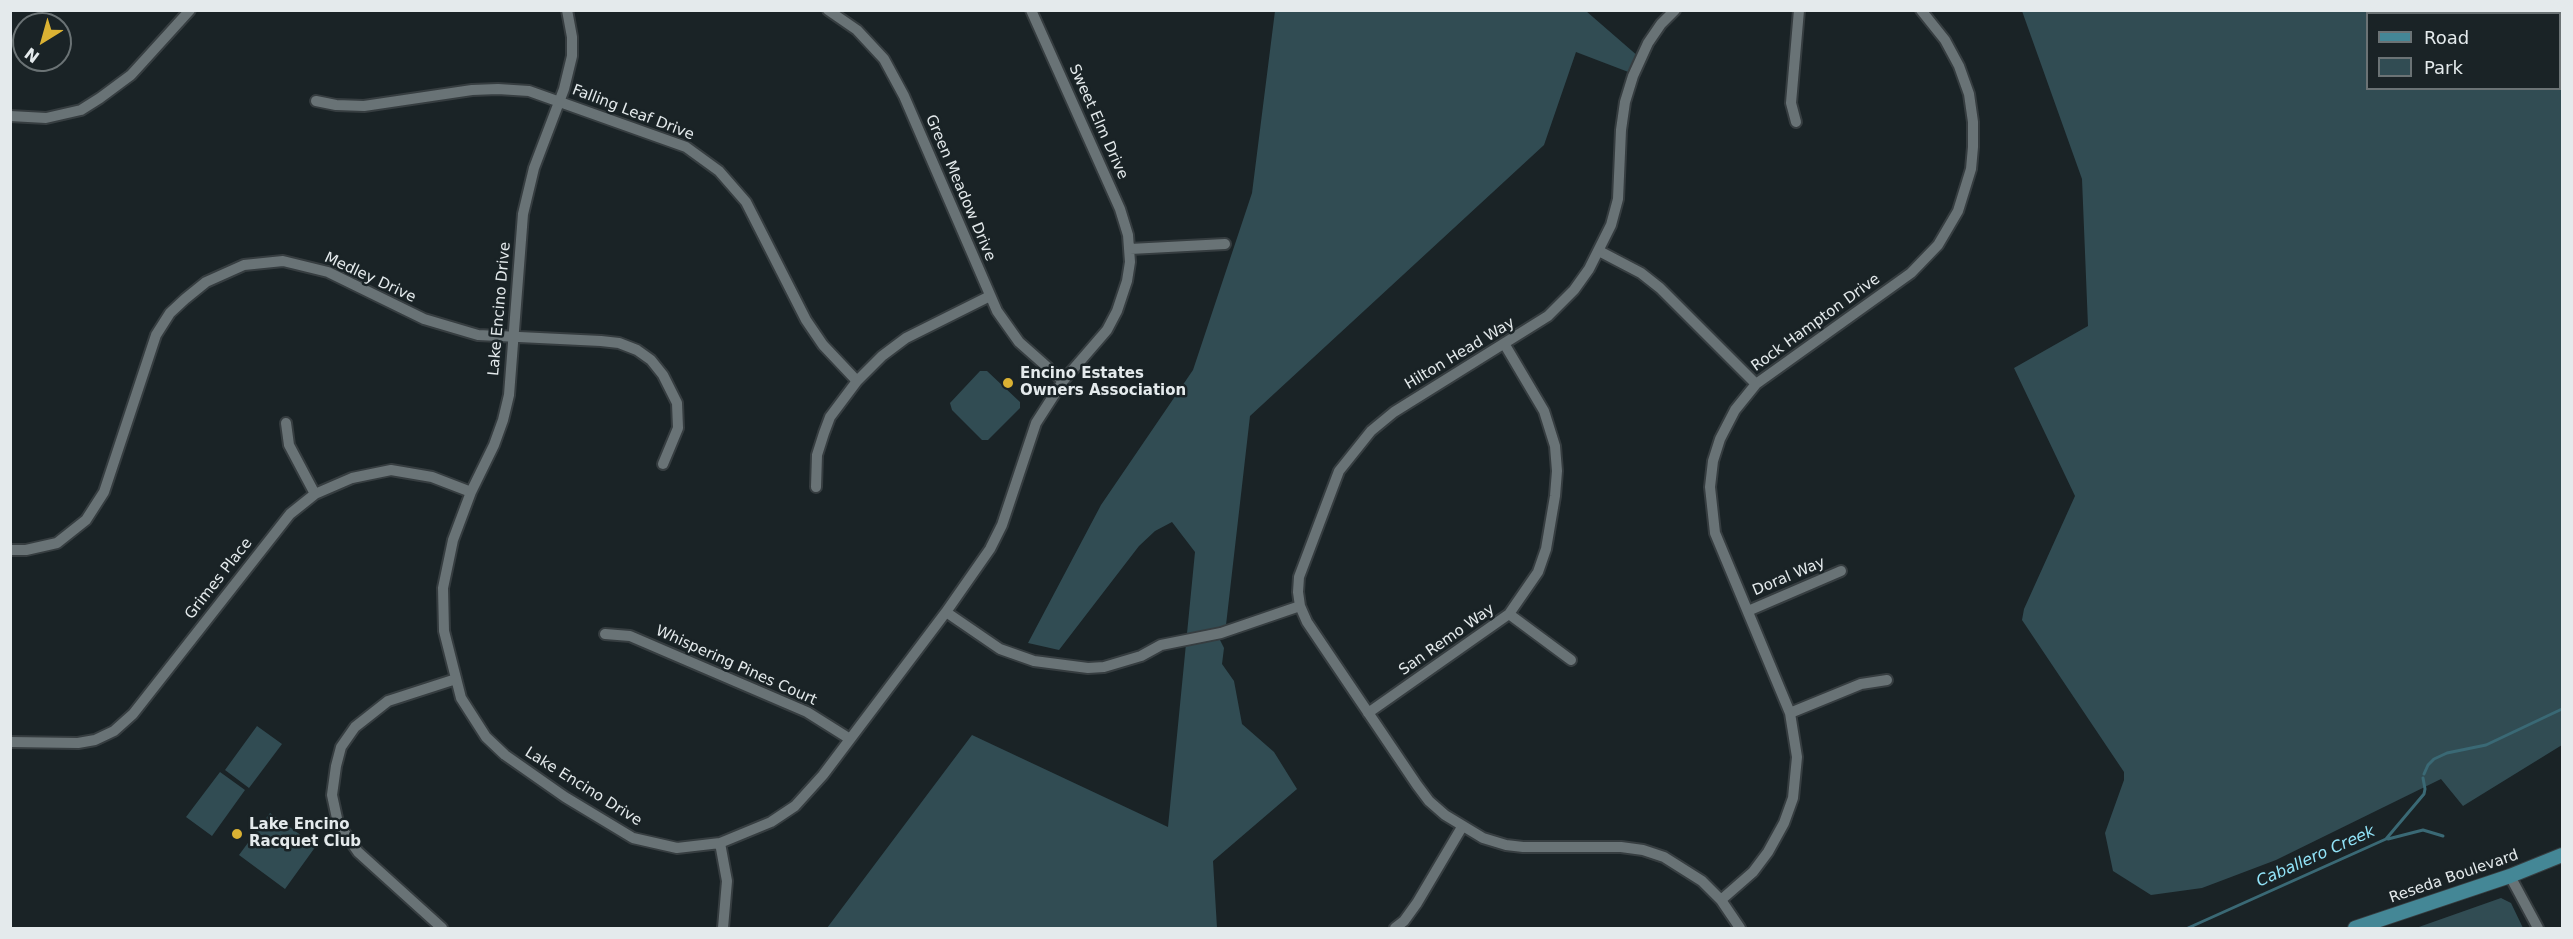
<!DOCTYPE html>
<html>
<head>
<meta charset="utf-8">
<style>
	body { margin:0 }
	#map { position:relative; width:2573px; height:939px; overflow:hidden; background:#1a2326; font-family:"DejaVu Sans",sans-serif }
	canvas { display:block }
	.frame { position:absolute; inset:0; border:12px solid #e4eaec; pointer-events:none }
	.legend { position:absolute; left:2366px; top:12px; width:195px; height:78px; box-sizing:border-box; background:#1a2326; border:2px solid #6b7375; margin:0; padding:8px 10px; list-style:none; font-size:18px; color:#e4eaec }
	.legend li { display:flex; align-items:center; gap:12px; height:30px }
	.legend b { width:30px; border:2px solid #6b7375 }
	.north { position:absolute; left:12px; top:12px; width:60px; height:60px; box-sizing:border-box; background:#1a2326; border:2px solid #6b7375; border-radius:50%; rotate:217deg; font-size:16px; font-weight:700; line-height:24px; text-align:center; color:#e4eaec }
	.north::after { content:''; display:block; margin:auto; width:21px; height:27px; background:#dbb233; clip-path:polygon(50% 0,100% 100%,50% 72%,0 100%) }
</style>
</head>
<body>
<div id="map">
<canvas width="2573" height="939"></canvas>
<div class="frame"></div>
<ul class="legend">
<li><b style="height:8px;background:#448796"></b>Road</li>
<li><b style="height:16px;background:#314c53"></b>Park</li>
</ul>
<div class="north">N</div>
</div>
<script>
const g = document.querySelector('canvas').getContext('2d');
g.lineJoin = 'round';
function fill(path, color) {
  g.fillStyle = color;
  g.fill(path, 'evenodd');
}
function shape(rows) {
  const path = new Path2D();
  for (const r of rows) {
    path.moveTo(r[0], r[1]);
    for (let i = 2; i < r.length; i += 2) path.lineTo(r[i], r[i + 1]);
  }
  return path;
}
function strokePath(path, color, width, dash) {
  g.strokeStyle = color;
  g.lineWidth = width;
  g.lineCap = dash ? 'butt' : 'round';
  g.setLineDash(dash || []);
  g.stroke(path);
}
function write(font, color, halo, rows, align = 'center') {
  g.font = font + ' "DejaVu Sans",sans-serif';
  g.lineWidth = 5;
  g.setLineDash([]);
  g.textBaseline = 'middle';
  g.strokeStyle = halo;
  g.fillStyle = color;
  for (const [text, x, y, turn = 0] of rows) {
    g.save();
    g.translate(x, y);
    g.rotate((+turn || 0) * Math.PI / 180);
    g.textAlign = isNaN(turn) ? turn : align;
    if (halo) g.strokeText(text, 0, 0);
    g.fillText(text, 0, 0);
    g.restore();
  }
}
fill(shape([
	[1275,11,1586,11,1639,57,1631,73,1576,52,1544,145,1250,416,1226,625,1220,640,1224,648,1222,664,1234,681,1242,724,1274,752,1297,789,1213,861,1217,928,827,928,972,735,1168,827,1195,552,1172,522,1155,531,1139,546,1059,650,1028,643,1101,505,1193,370,1252,193],
	[2022,11,2562,11,2562,745,2463,806,2441,779,2276,860,2202,888,2151,895,2113,871,2105,833,2124,780,2124,772,2022,620,2024,609,2075,496,2014,368,2088,326,2082,179],
	[2368,14,2560,14,2560,88,2368,88],
	[980,371,987,371,1020,402,1020,408,988,440,982,440,952,410,950,403],
	[257,726,282,744,249,788,225,770],
	[220,772,245,790,212,836,186,817],
	[270,813,316,846,285,889,239,855],
	[2501,898,2511,903,2523,928,2416,928]
]), '#314c53');
strokePath(shape([
	[2424,774,2428,765,2434,759,2447,753,2486,745,2562,709],
	[2388,839,2423,830,2443,836],
	[2188,928,2386,839,2424,794,2425,789,2423,778]
]), '#3a6975', 3);
const minor = shape([
	[567,10,572,37,572,56,564,89,534,168,523,214,509,395,503,420,494,445,471,492,453,540,443,588,444,631,461,698,486,737,505,755,565,797,633,838,677,848,720,843,771,822,795,806,823,775,946,612,990,549,1002,525,1036,423,1063,381,1107,330,1117,311,1127,281,1130,262,1128,235,1120,209,1031,10],
	[828,10,857,30,884,59,904,96,997,311,1019,342,1063,381],
	[1675,10,1661,24,1648,43,1633,76,1625,102,1621,130,1618,199,1611,225,1589,269,1574,290,1548,316,1394,412,1371,431,1339,471,1299,577,1298,592,1300,606,1307,622,1417,785,1429,801,1445,815,1483,838,1506,845,1523,847,1621,847,1643,850,1664,857,1702,881,1721,900,1740,928],
	[316,101,336,105,364,106,472,90,498,89,529,91,686,147,719,171,746,202,806,320,823,345,857,381],
	[10,116,46,118,81,110,100,98,131,75,190,10],
	[1796,122,1791,103,1799,10],
	[1130,249,1225,244],
	[1599,251,1641,273,1660,288,1756,384],
	[286,423,289,445,315,494],
	[816,487,817,455,824,433,830,417,857,381,882,356,906,338,990,296],
	[10,550,26,550,57,543,86,520,104,492,156,335,170,313,185,299,206,282,244,265,283,261,328,272,424,319,478,335,601,341,619,343,637,350,651,360,663,375,677,403,678,428,663,464],
	[1748,611,1841,571],
	[946,612,1000,649,1034,661,1088,668,1104,667,1141,656,1161,645,1221,633,1300,606],
	[1509,614,1571,660],
	[605,634,630,636,807,712,850,739],
	[1368,713,1509,614,1538,572,1546,549,1555,496,1557,471,1555,446,1544,411,1505,345],
	[1790,713,1861,684,1887,680],
	[10,742,78,743,95,740,114,731,133,714,290,514,315,494,352,478,391,470,432,477,471,492],
	[720,843,727,881,723,928],
	[2510,876,2538,928],
	[1721,900,1753,872,1768,852,1784,823,1793,798,1797,757,1790,713,1715,533,1710,487,1713,461,1720,439,1735,410,1756,384,1911,273,1938,245,1958,211,1971,169,1973,147,1973,122,1969,94,1959,66,1945,40,1921,10],
	[442,928,358,852,338,823,332,795,336,766,341,747,355,727,388,701,456,679],
	[1395,928,1404,921,1417,903,1462,827]
]);
const major = shape([
	[2355,928,2510,876,2562,855]
]);
strokePath(minor, '#363d40', 14);
strokePath(major, '#363d40', 16);
strokePath(minor, '#697376', 10);
strokePath(major, '#448796', 14);
for (const [x, y, r, color] of [
	[1008,383,6,"#dbb233"],
	[237,834,6,"#dbb233"]
]) {
  const dot = new Path2D();
  dot.arc(x, y, r, 0, 2 * Math.PI);
  g.fillStyle = color;
  g.fill(dot);
  strokePath(dot, '#1a2326', 2);
}
write('15px', '#e4eaec', '#1a2326', [
	["Falling Leaf Drive",633,113,21],
	["Sweet Elm Drive",1098,122,66],
	["Green Meadow Drive",960,188,67],
	["Medley Drive",370,278,25],
	["Lake Encino Drive",500,309,-85],
	["Rock Hampton Drive",1816,323,-36],
	["Hilton Head Way",1460,354,-31],
	["Doral Way",1789,577,-23],
	["Grimes Place",219,579,-52],
	["San Remo Way",1447,640,-35],
	["Whispering Pines Court",736,666,24],
	["Lake Encino Drive",583,787,32],
	["Reseda Boulevard",2454,877,-19]
]);
write('bold 15px', '#e4eaec', '#1a2326', [
	["Encino Estates",1020,374],
	["Owners Association",1020,391],
	["Lake Encino",249,825],
	["Racquet Club",249,842]
], 'left');
write('italic 16px', '#92e4f9', '#1a2326', [
	["Caballero Creek",2316,857,-24]
]);
</script>
</body>
</html>
